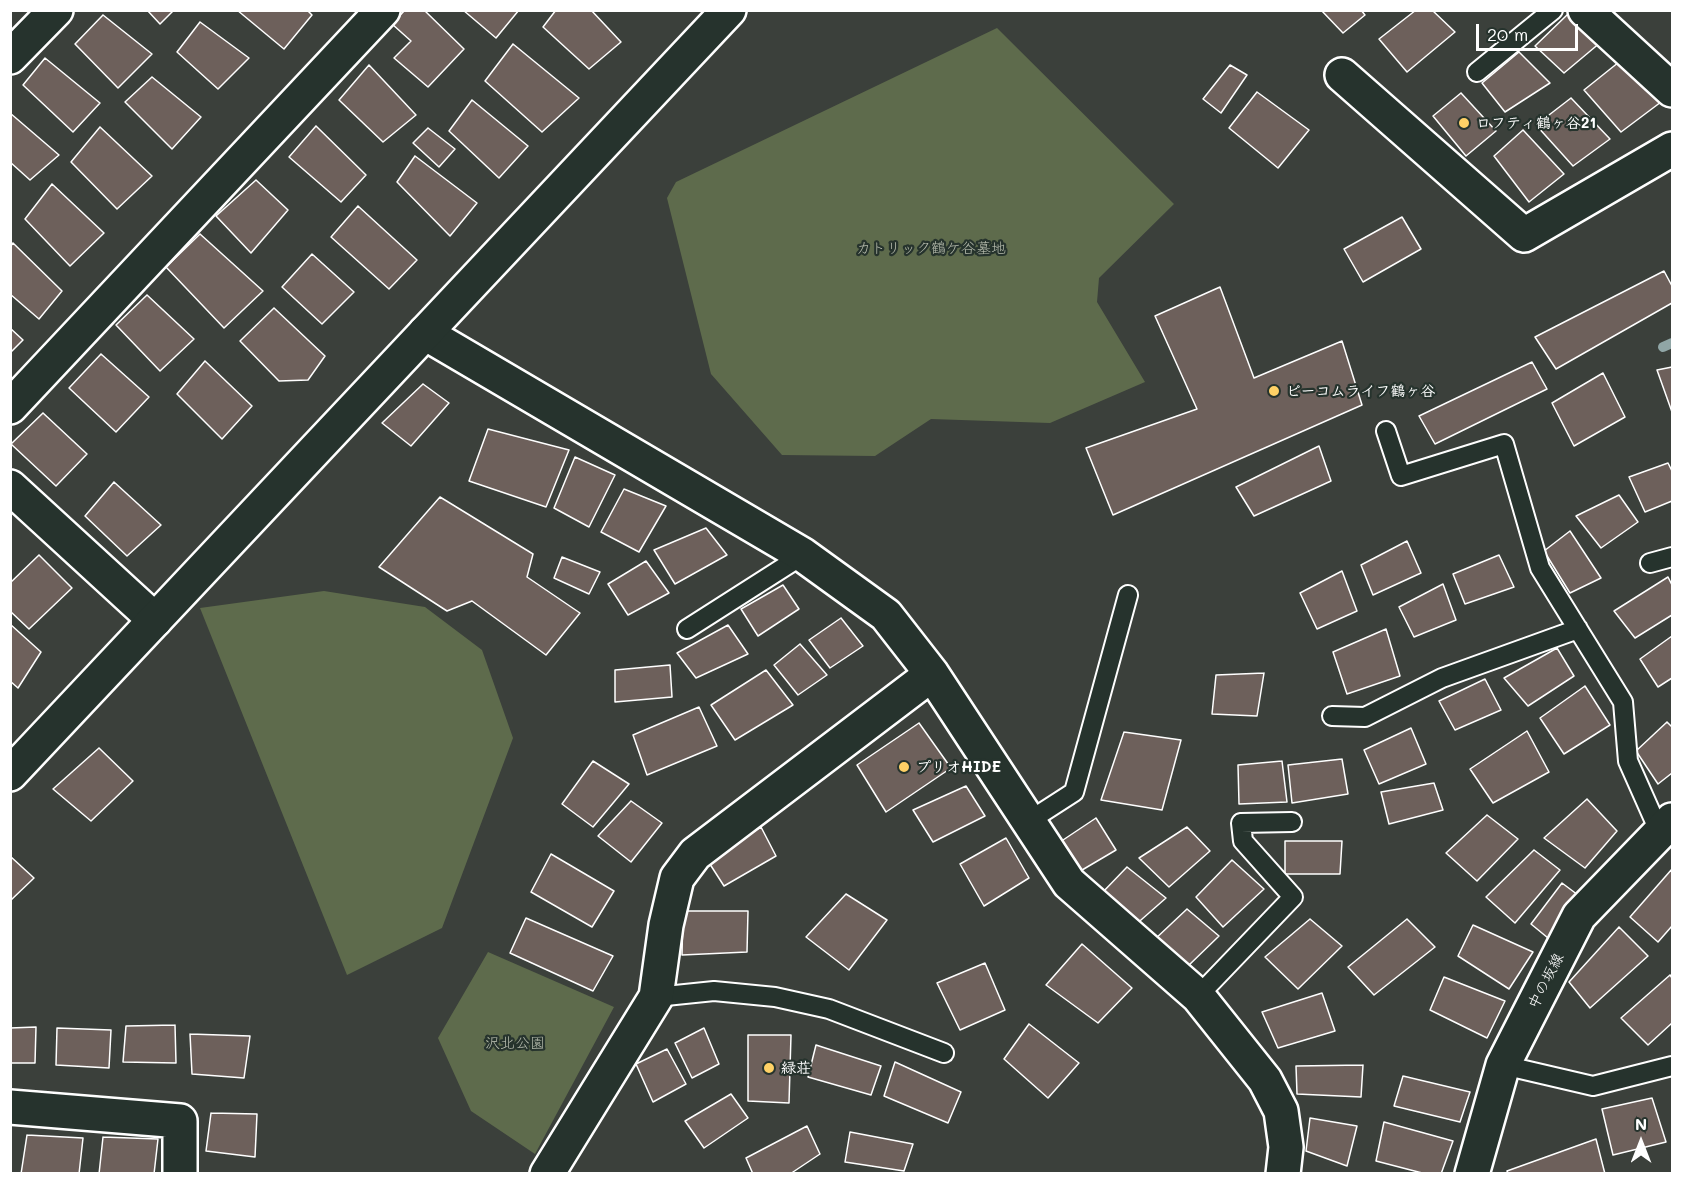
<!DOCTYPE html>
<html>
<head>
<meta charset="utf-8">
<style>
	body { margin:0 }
	#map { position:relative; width:1683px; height:1184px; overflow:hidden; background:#3b403b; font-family:Mali,sans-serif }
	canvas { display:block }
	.frame { position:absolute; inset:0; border:12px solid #fff; pointer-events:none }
	.north { position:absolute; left:1611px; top:1112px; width:60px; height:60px; -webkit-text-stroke:4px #26332d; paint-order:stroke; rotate:0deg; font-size:16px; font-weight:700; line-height:24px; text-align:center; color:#fff }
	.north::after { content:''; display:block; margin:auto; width:21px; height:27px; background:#fff; clip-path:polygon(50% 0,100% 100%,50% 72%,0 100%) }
	.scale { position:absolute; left:1476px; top:24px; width:102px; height:27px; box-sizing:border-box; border:3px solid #fff; border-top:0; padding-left:8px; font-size:18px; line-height:21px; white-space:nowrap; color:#fff; -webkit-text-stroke:4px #26332d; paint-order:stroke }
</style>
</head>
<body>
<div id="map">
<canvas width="1683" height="1184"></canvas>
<div class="frame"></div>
<div class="north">N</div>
<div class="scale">20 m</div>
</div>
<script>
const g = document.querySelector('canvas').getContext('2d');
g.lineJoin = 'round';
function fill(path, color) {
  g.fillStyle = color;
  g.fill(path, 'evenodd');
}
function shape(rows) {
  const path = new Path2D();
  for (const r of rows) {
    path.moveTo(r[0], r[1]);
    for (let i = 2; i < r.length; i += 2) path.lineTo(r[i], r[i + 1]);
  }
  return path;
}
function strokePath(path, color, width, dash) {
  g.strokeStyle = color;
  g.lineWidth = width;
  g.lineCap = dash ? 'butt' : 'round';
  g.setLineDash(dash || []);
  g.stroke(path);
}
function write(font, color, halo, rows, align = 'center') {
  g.font = font + ' Mali,"Klee One",sans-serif';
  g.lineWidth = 4.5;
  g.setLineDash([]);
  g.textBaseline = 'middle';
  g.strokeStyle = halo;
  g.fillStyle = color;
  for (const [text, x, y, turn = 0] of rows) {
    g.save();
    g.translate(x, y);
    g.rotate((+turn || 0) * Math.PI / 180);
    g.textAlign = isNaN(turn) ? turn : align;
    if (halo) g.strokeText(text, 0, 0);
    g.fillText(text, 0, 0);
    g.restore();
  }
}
fill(shape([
	[997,28,1174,204,1099,278,1097,302,1145,382,1050,423,931,419,875,456,782,455,711,374,667,198,676,182],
	[324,591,425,607,482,650,513,738,442,928,347,975,200,608],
	[488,952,614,1007,535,1154,471,1111,438,1038]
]), '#5e6b4c');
strokePath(shape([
	[1663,347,1672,343]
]), '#90a6a6', 10);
const building = shape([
	[147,10,174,10,160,24,147,10],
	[237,10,307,10,312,15,284,49,237,10],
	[405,10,424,10,464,49,428,87,394,58,411,41,392,24,405,10],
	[463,10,519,10,496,38,463,10],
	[556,10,591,10,621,42,589,69,543,27,556,10],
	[1321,10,1361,10,1365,15,1343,33,1321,10],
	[1416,10,1432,10,1455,32,1407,72,1379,39,1416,10],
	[1568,14,1601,42,1564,73,1535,46,1568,14],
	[103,15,152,54,118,88,75,44,103,15],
	[200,22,249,58,218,89,177,52,200,22],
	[513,44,579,98,542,132,485,81,513,44],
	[1519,52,1550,83,1505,112,1482,83,1519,52],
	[45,58,100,103,73,132,23,85,45,58],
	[1619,62,1661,102,1621,132,1584,90,1619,62],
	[369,65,416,115,383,142,339,100,369,65],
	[1230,65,1247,75,1221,113,1203,99,1230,65],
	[152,77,201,117,172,149,125,102,152,77],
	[1257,92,1309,130,1278,168,1229,128,1257,92],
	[1461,93,1496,131,1466,156,1433,116,1461,93],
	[1571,98,1610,139,1573,166,1536,125,1571,98],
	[472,100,528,146,499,178,449,131,472,100],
	[10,113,59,155,30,180,10,162,10,113],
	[316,126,366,175,341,202,289,157,316,126],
	[100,127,152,176,117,209,71,162,100,127],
	[428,128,455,149,439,167,413,143,428,128],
	[1523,130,1564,174,1529,202,1494,156,1523,130],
	[415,156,477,203,450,236,397,182,415,156],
	[256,180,288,210,251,253,216,216,256,180],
	[52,184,104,233,70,266,25,219,52,184],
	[358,206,417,260,389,289,331,237,358,206],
	[1402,217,1421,249,1363,282,1344,249,1402,217],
	[200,234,263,291,224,328,166,267,200,234],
	[13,243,62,291,39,319,10,294,10,247,13,243],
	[312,254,354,292,322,324,282,287,312,254],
	[1664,271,1672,286,1672,303,1556,369,1535,337,1664,271],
	[1220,287,1254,378,1342,341,1362,405,1113,515,1086,448,1197,409,1155,316,1220,287],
	[147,295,194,339,160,371,116,325,147,295],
	[274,308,325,356,308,380,279,381,240,341,274,308],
	[10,328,23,340,10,353,10,328],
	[101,354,149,397,116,432,69,388,101,354],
	[205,361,252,406,222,439,177,394,205,361],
	[1532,362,1547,389,1435,444,1419,416,1532,362],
	[1672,367,1672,412,1657,370,1672,367],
	[1603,373,1625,417,1574,446,1552,403,1603,373],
	[423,384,449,403,411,446,382,423,423,384],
	[43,413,87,454,56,486,11,444,43,413],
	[488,429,569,450,546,507,469,481,488,429],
	[1319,446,1331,481,1254,516,1236,487,1319,446],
	[575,457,615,475,589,527,554,508,575,457],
	[1668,463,1672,471,1672,501,1645,512,1629,477,1668,463],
	[114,482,161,525,127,556,85,516,114,482],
	[624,489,666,506,639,552,601,532,624,489],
	[1619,495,1638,522,1601,548,1576,516,1619,495],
	[440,497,533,554,527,577,580,613,546,655,472,601,447,611,379,567,440,497],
	[706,528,727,555,675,584,654,550,706,528],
	[1570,531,1601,578,1570,593,1544,551,1570,531],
	[1407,541,1421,573,1373,595,1361,565,1407,541],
	[39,555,72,588,29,629,10,611,10,583,39,555],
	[1499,555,1514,587,1465,604,1453,574,1499,555],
	[562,557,600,572,589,594,554,578,562,557],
	[646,561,669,593,628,615,608,584,646,561],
	[1342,571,1357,611,1317,629,1300,593,1342,571],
	[1668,577,1672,585,1672,615,1635,638,1614,611,1668,577],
	[1443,584,1456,620,1414,637,1399,607,1443,584],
	[783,585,799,609,758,636,741,609,783,585],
	[841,618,863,646,830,668,809,640,841,618],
	[10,624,41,652,18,688,10,681,10,624],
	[728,625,748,654,696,678,677,653,728,625],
	[1386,629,1400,676,1347,694,1333,652,1386,629],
	[1672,636,1672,678,1658,687,1640,659,1672,636],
	[800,644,827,675,798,695,774,665,800,644],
	[1557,648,1574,676,1528,706,1504,678,1557,648],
	[670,665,672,697,615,702,615,670,670,665],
	[766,670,793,705,735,740,711,705,766,670],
	[1264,673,1257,716,1212,714,1216,675,1264,673],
	[1485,679,1501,710,1455,730,1439,701,1485,679],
	[1585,686,1610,725,1564,754,1540,718,1585,686],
	[699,707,717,746,647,775,633,735,699,707],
	[1667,722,1672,727,1672,773,1658,784,1636,751,1667,722],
	[919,723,951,768,886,812,857,765,919,723],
	[1411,728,1426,764,1379,784,1364,750,1411,728],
	[1527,731,1549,772,1493,803,1470,769,1527,731],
	[1124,732,1181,740,1162,810,1101,800,1124,732],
	[99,748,133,781,91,821,53,789,99,748],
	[1342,759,1348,794,1292,803,1288,765,1342,759],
	[593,761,629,784,593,827,562,804,593,761],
	[1282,761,1287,802,1239,804,1238,765,1282,761],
	[1434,783,1443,810,1389,824,1381,792,1434,783],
	[966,786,985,816,933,842,913,810,966,786],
	[1587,799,1617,831,1585,868,1544,838,1587,799],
	[631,801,662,823,631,862,598,836,631,801],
	[1487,815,1518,839,1477,881,1446,853,1487,815],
	[1096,818,1116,850,1077,873,1057,844,1096,818],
	[761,827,776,856,724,886,706,858,761,827],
	[1187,827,1210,851,1169,887,1139,858,1187,827],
	[1006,838,1029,878,984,906,960,864,1006,838],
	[1285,841,1342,841,1340,874,1285,874,1285,841],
	[1534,850,1560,870,1515,923,1486,897,1534,850],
	[551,854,614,891,592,927,531,892,551,854],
	[10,856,34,878,10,901,10,856],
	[1232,860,1264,889,1223,927,1196,897,1232,860],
	[1127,867,1166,898,1133,927,1100,895,1127,867],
	[1672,869,1672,926,1658,942,1630,917,1672,869],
	[1562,883,1578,895,1548,938,1531,924,1562,883],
	[846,894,887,920,849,970,806,937,846,894],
	[1187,909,1219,936,1187,967,1153,941,1187,909],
	[683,911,748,911,747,952,682,955,683,911],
	[526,918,613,956,593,991,510,953,526,918],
	[1310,919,1342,946,1298,989,1265,957,1310,919],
	[1407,919,1435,947,1374,995,1348,967,1407,919],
	[1473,925,1533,952,1509,989,1458,956,1473,925],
	[1619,927,1648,956,1590,1008,1569,982,1619,927],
	[1082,944,1132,988,1098,1023,1046,985,1082,944],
	[985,963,1005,1010,960,1030,937,983,985,963],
	[1670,975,1672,978,1672,1023,1648,1045,1621,1018,1670,975],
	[1444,977,1505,1001,1487,1038,1430,1010,1444,977],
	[1322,993,1335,1031,1278,1048,1262,1012,1322,993],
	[1029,1024,1079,1063,1048,1098,1004,1059,1029,1024],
	[175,1025,176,1063,123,1062,126,1026,175,1025],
	[36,1027,35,1063,10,1063,10,1028,36,1027],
	[57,1028,111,1030,109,1068,56,1065,57,1028],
	[704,1028,719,1064,692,1078,675,1043,704,1028],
	[190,1034,250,1036,244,1078,192,1074,190,1034],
	[748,1035,791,1035,789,1103,748,1101,748,1035],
	[816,1045,881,1066,871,1095,808,1077,816,1045],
	[667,1049,686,1084,653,1102,636,1064,667,1049],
	[895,1062,961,1092,948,1123,884,1096,895,1062],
	[1363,1065,1361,1097,1297,1094,1296,1066,1363,1065],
	[1403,1076,1470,1092,1460,1122,1394,1106,1403,1076],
	[731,1094,748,1118,704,1148,685,1121,731,1094],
	[1652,1098,1666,1142,1613,1155,1602,1109,1652,1098],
	[211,1113,257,1114,255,1157,206,1151,211,1113],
	[1310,1118,1357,1126,1347,1166,1306,1151,1310,1118],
	[1384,1122,1453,1141,1441,1174,1426,1174,1376,1161,1384,1122],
	[807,1126,820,1154,790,1174,753,1174,746,1158,807,1126],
	[850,1132,913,1144,904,1171,845,1162,850,1132],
	[27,1135,83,1138,79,1174,21,1174,27,1135],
	[103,1137,158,1139,154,1174,99,1174,103,1137],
	[1596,1139,1605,1174,1508,1174,1507,1171,1596,1139]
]);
fill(building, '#6d605b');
strokePath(building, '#fff', 1.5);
const service = shape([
	[1477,72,1553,10],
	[1386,431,1401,476,1504,444,1540,568,1623,702,1628,761,1660,833],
	[1650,563,1672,557],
	[687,629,803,555],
	[1332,716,1365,717,1442,678,1578,629],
	[1029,821,1074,792,1128,595],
	[1198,996,1293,897,1243,841,1241,823,1292,822],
	[656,997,714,991,775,997,829,1009,944,1053],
	[1503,1065,1593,1086,1672,1066]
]);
const minor = shape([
	[1585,10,1672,90],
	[10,57,56,10],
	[1342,75,1524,235,1672,149],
	[425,333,803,555,886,615,932,674,1069,883,1198,996,1265,1080,1281,1111,1286,1147,1283,1174],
	[10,407,383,10],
	[10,487,155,620],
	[10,1107,180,1121,180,1174],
	[547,1174,656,997,666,925,677,878,695,854,932,674],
	[1472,1174,1503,1065,1579,916,1672,820]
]);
const tertiary = shape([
	[10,774,729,10]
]);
strokePath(service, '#fff', 22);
strokePath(minor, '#fff', 38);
strokePath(tertiary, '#fff', 38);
strokePath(service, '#26332d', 18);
strokePath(minor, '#26332d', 33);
strokePath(tertiary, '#26332d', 33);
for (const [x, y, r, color] of [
	[1464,123,6,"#ffd166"],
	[1274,391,6,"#ffd166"],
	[904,767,6,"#ffd166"],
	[769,1068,6,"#ffd166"]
]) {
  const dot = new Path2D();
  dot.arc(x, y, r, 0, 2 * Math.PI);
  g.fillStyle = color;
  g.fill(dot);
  strokePath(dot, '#26332d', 2);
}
write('bold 15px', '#fff', '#26332d', [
	["ロフティ鶴ヶ谷21",1476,123],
	["ピーコムライフ鶴ヶ谷",1286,391],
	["プリオHIDE",916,767],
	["緑荘",781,1068]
], 'left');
write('15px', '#b7bcae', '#26332d', [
	["カトリック鶴ケ谷墓地",931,248],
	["沢北公園",515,1043]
]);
write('15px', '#fff', '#26332d', [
	["中の坂線",1546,981,-63]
]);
</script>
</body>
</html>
